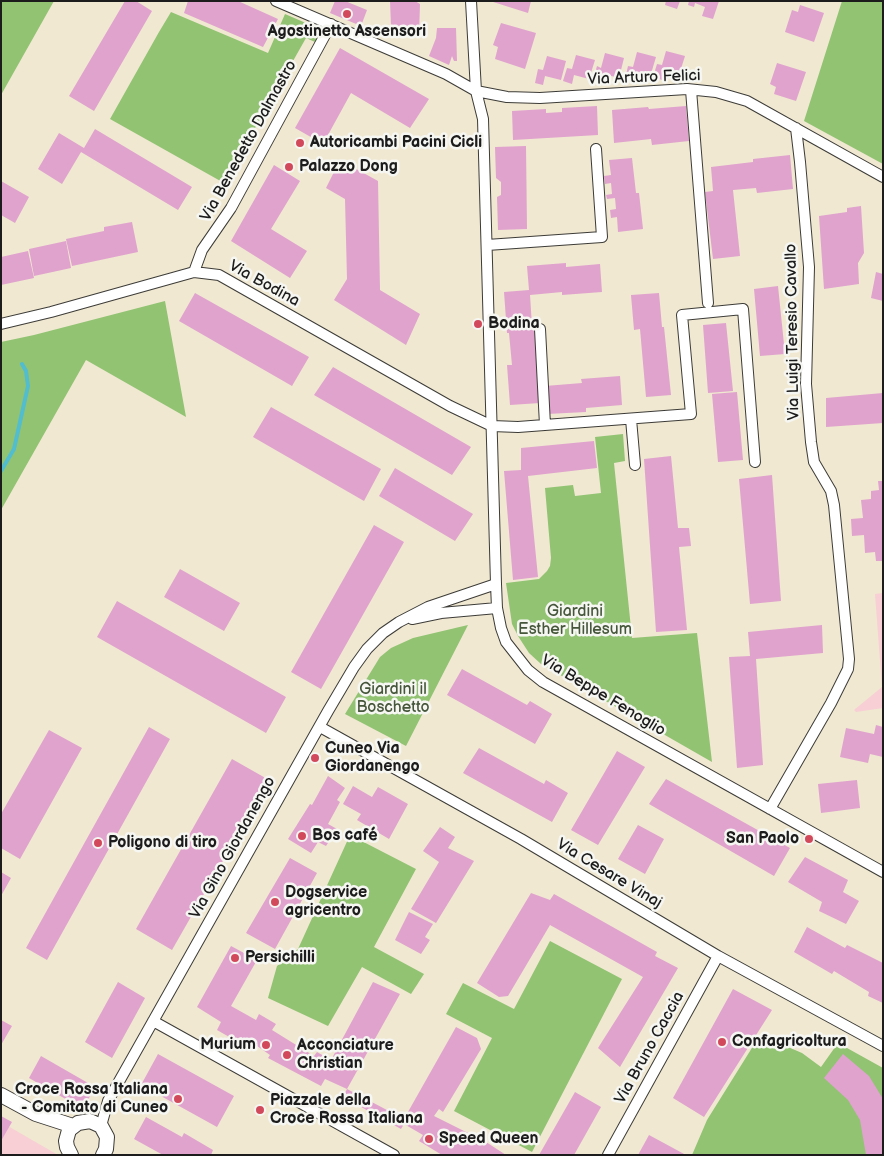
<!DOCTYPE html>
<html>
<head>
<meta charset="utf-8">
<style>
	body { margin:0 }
	#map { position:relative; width:884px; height:1156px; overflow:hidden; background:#f0e8d1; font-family:"Balsamiq Sans",sans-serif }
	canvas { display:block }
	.frame { position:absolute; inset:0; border:2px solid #1c1c1c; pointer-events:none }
</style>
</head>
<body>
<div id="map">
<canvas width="884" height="1156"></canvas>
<div class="frame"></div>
</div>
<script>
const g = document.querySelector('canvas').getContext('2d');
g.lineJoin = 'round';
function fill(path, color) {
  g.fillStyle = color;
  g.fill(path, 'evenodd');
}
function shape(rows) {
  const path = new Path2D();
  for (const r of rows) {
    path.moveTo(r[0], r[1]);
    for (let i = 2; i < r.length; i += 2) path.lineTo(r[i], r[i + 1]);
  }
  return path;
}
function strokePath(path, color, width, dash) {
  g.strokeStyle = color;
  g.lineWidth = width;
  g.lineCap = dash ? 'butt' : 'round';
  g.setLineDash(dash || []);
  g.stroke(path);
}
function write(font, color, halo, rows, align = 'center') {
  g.font = font + ' "Balsamiq Sans",sans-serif';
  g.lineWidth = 5;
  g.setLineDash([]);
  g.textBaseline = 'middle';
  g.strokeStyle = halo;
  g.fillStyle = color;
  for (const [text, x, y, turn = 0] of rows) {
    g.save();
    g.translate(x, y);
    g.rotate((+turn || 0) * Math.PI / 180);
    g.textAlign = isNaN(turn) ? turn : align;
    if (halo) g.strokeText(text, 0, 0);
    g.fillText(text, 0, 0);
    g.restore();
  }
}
fill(shape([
	[883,593,883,708,856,712,854,710,882,687,875,594],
	[1,1122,58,1155,1,1155]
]), '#f7cfd4');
fill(shape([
	[1,1,54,1,1,95],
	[842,1,883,1,883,164,804,121],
	[171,12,268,53,285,14,322,30,315,42,306,38,224,183,110,119,159,32],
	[165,301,186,417,86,360,1,510,1,342,34,335],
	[623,434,625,461,614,463,632,638,697,633,712,762,541,664,529,653,518,636,512,624,506,583,539,579,547,571,550,566,551,558,545,488,573,485,575,496,601,493,595,437],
	[468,625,406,746,345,714,380,657,391,648,413,638],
	[350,835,416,869,374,947,424,974,411,994,362,967,328,1026,268,998,277,966,298,949],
	[550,941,622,979,532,1152,454,1111,492,1038,446,1014,463,983,514,1009],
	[760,1035,802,1053,821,1067,838,1043,883,1068,883,1155,692,1155,707,1120]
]), '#91c373');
strokePath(shape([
	[1,471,14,449,28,386,26,371,22,364]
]), '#52bdce', 4);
fill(shape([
	[125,1,136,1,152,11,94,111,69,96],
	[188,1,238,1,278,19,263,47,184,13],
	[335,1,345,1,367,10,361,26,330,13],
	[390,1,415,1,420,4,419,35,407,36,391,26],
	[490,1,531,1,528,13],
	[666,1,680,1,677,9,665,5],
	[689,1,719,1,713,19,702,16,705,7,695,3,694,7,688,5],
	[800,5,824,13,814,42,785,32,792,10,798,12],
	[501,23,536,33,525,69,495,59,498,47,493,45],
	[437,28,456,28,457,61,454,61,452,56,449,65,429,56,436,38],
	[340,48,429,99,410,128,351,93,323,144,295,128],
	[666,51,685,56,679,75,664,71,662,80,653,77,657,64,662,65],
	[637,52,656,57,650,77,635,73,633,81,625,79,628,66,633,67],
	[605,53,624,58,619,78,604,74,601,82,593,80,597,66,601,68],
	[576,55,595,60,589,79,574,75,572,84,563,81,567,68,572,69],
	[547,56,566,61,561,80,545,76,543,85,535,83,538,69,543,70],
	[777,63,806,72,796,101,774,94,776,87,770,84],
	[597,106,598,135,513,140,512,111,546,109,546,113,562,112,562,108],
	[686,106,689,141,652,145,651,139,614,143,612,110,648,107,649,109],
	[95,129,192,187,178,210,81,152,62,184,38,169,59,133,84,148],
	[526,146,527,229,498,230,497,197,501,195,501,182,496,178,495,147],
	[790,155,793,189,757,193,756,188,733,190,740,256,713,259,705,192,713,191,711,167,753,162,753,159],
	[632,158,636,193,639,193,643,229,618,232,617,217,611,218,610,210,616,209,615,198,607,199,606,195,612,194,611,183,605,184,604,176,611,175,609,160],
	[340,160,378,181,380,290,420,314,406,345,334,300,347,279,345,199,326,188],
	[274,165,300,181,271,229,307,251,290,278,231,241],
	[1,181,29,197,15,223,1,215],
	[861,206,864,253,858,263,859,284,824,289,819,216,847,212,847,208],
	[132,222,138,252,72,266,66,239,104,231,104,227],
	[66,241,71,268,34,276,29,249],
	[28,251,34,278,1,285,1,257],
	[566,263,566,267,600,264,602,292,562,295,562,292,530,295,532,326,538,325,540,403,510,405,507,365,512,365,509,333,507,333,504,292,529,290,527,266],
	[876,272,883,274,883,301,871,298],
	[778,286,785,354,760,356,754,289],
	[195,293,309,357,292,386,179,321],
	[659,293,662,327,664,327,671,395,646,397,640,329,634,330,631,295],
	[726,323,733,391,708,393,703,325],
	[333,367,471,447,452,475,314,395],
	[620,376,622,405,586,408,586,412,547,414,545,386,582,383,581,379],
	[737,392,743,460,718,462,712,394],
	[883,393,883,423,826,427,826,398],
	[271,407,381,469,364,501,253,437],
	[594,441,597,468,528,476,538,577,513,580,504,471,521,470,521,448],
	[671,456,678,528,689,528,691,546,679,547,687,630,656,632,644,459],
	[395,468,473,514,455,541,379,496],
	[772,475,781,601,750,604,739,479],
	[878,481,883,481,883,561,876,561,875,552,865,553,864,535,852,536,851,519,863,518,861,500,871,499,871,491,879,490],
	[374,525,404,542,321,689,291,672],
	[180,569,240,603,224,631,164,597],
	[117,601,286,697,266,733,97,637],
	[822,625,823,653,756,659,763,765,737,768,729,657,750,656,748,632],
	[462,669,527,705,530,701,552,714,535,744,447,695],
	[876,725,883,727,883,757,870,754,868,763,840,757,846,728,874,734],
	[149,727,170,739,47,960,26,948],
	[49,730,82,748,20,859,1,848,1,814],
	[479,748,544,784,546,780,568,793,552,822,463,773],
	[617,751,645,767,598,845,571,830],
	[232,759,269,780,172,950,136,929],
	[328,776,345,788,337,800,340,802,328,824,337,829,326,846,318,842,311,853,288,839,310,804,312,805],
	[666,779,790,848,774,876,649,804],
	[857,780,860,808,821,813,818,784],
	[353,786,372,797,378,787,408,804,389,839,357,820,361,814,343,804],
	[638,825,664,839,645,874,618,859],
	[440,827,455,837,448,848,474,861,436,923,411,909,439,862,423,851],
	[805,857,848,880,843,892,859,901,846,924,819,911,822,902,788,882],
	[290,858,317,873,275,949,246,933],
	[1,872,11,878,1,896],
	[531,893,550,900,554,894,563,899,657,952,655,956,678,968,620,1067,598,1048,643,977,550,925,508,996,499,997,477,983],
	[409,912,433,924,425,937,430,940,421,954,395,940],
	[807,927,845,948,847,945,883,963,883,1003,868,996,869,992,834,971,832,974,794,952],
	[231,946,257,960,231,1006,256,1020,259,1014,276,1024,272,1030,314,1056,317,1052,331,1060,373,982,400,994,347,1089,325,1079,321,1086,268,1058,270,1055,257,1046,255,1050,248,1047,251,1044,241,1037,238,1042,217,1030,221,1022,197,1007],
	[118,982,145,998,112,1058,85,1042],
	[733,989,772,1010,704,1117,673,1098],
	[1,1020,12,1026,1,1045],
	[456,1027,477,1038,481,1049,443,1112,439,1109,434,1116,486,1142,506,1155,442,1155,419,1141,423,1135,404,1124,401,1129,343,1097,347,1089,404,1119],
	[158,1054,234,1096,217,1127,141,1085],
	[843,1054,869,1076,883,1099,883,1155,866,1155,860,1120,848,1100,824,1078],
	[41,1056,95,1087,83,1109,29,1078],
	[575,1092,601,1107,574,1155,539,1155],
	[1,1116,12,1122,1,1141],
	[146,1117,182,1137,184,1133,213,1150,211,1155,163,1155,134,1139],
	[649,1135,686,1155,638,1155]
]), '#e0a3cd');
const street = shape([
	[276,1,446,74,476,91,507,97,540,98,687,89,716,92,747,101,883,177],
	[471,1,476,91,483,119,496,584,497,608,501,628,506,642,528,670,543,682,883,872],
	[691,90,708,303],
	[487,245,602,237,596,149],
	[194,272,202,250,231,208,331,24],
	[1,324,51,312,194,272,219,275,450,406,492,426,518,427,691,414,682,315,743,309,755,462],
	[540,329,545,425],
	[631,419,635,465],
	[412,619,441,613,497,608],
	[320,727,521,839,718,956,883,1046],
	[770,809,831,703,848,669,849,659,834,505,831,491,814,462,811,442,806,384,809,267,800,162,796,128],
	[153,1021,394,1155],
	[101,1126,108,1101,328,711,354,667,367,649,383,633,399,622,428,607,496,584],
	[608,1155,718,956]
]);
const secondary = shape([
	[1,1095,36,1114,73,1126],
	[71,1155,67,1147,66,1141,69,1130,78,1123,90,1121,101,1126,107,1137,106,1149,103,1155]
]);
strokePath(street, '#3c3b37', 12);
strokePath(secondary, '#3c3b37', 16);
strokePath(street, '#fff', 10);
strokePath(secondary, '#fff', 14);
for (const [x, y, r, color] of [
	[347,14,5,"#d1495b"],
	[300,143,5,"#d1495b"],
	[289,167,5,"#d1495b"],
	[478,324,5,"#d1495b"],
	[315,758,5,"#d1495b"],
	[302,836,5,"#d1495b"],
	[809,839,5,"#d1495b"],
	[98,843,5,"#d1495b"],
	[275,902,5,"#d1495b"],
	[235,958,5,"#d1495b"],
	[722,1042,5,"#d1495b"],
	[266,1045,5,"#d1495b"],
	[287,1055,5,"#d1495b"],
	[178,1099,5,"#d1495b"],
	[260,1110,5,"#d1495b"],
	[429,1139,5,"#d1495b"]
]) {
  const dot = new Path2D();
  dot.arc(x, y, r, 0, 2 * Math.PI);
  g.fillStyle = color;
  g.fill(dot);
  strokePath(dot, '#f6f6f2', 2);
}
write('bold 16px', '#1c1c1c', '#f6f6f2', [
	["Agostinetto Ascensori",347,32,"center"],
	["Autoricambi Pacini Cicli",310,143],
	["Palazzo Dong",299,167],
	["Bodina",488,324],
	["Cuneo Via",325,749],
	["Giordanengo",325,767],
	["Bos café",312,836],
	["San Paolo",799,839,"right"],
	["Poligono di tiro",108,843],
	["Dogservice",285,893],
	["agricentro",285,911],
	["Persichilli",245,958],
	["Confagricoltura",732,1042],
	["Murium",256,1045,"right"],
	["Acconciature",297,1046],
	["Christian",297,1064],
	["Croce Rossa Italiana",168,1090,"right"],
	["- Comitato di Cuneo",168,1108,"right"],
	["Piazzale della",270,1101],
	["Croce Rossa Italiana",270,1119],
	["Speed Queen",439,1139]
], 'left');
write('16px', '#1c1c1c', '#f6f6f2', [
	["Via Arturo Felici",644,78,-2],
	["Via Benedetto Dalmastro",249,141,-61],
	["Via Bodina",264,284,29],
	["Via Luigi Teresio Cavallo",793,332,-91],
	["Via Beppe Fenoglio",603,696,31],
	["Via Gino Giordanengo",233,848,-61],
	["Via Cesare Vinaj",609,874,31],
	["Via Bruno Caccia",650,1048,-61]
]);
write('16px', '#45563a', '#f6f6f2', [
	["Giardini",575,612],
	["Esther Hillesum",575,630],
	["Giardini il",393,690],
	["Boschetto",393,708]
]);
</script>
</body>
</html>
